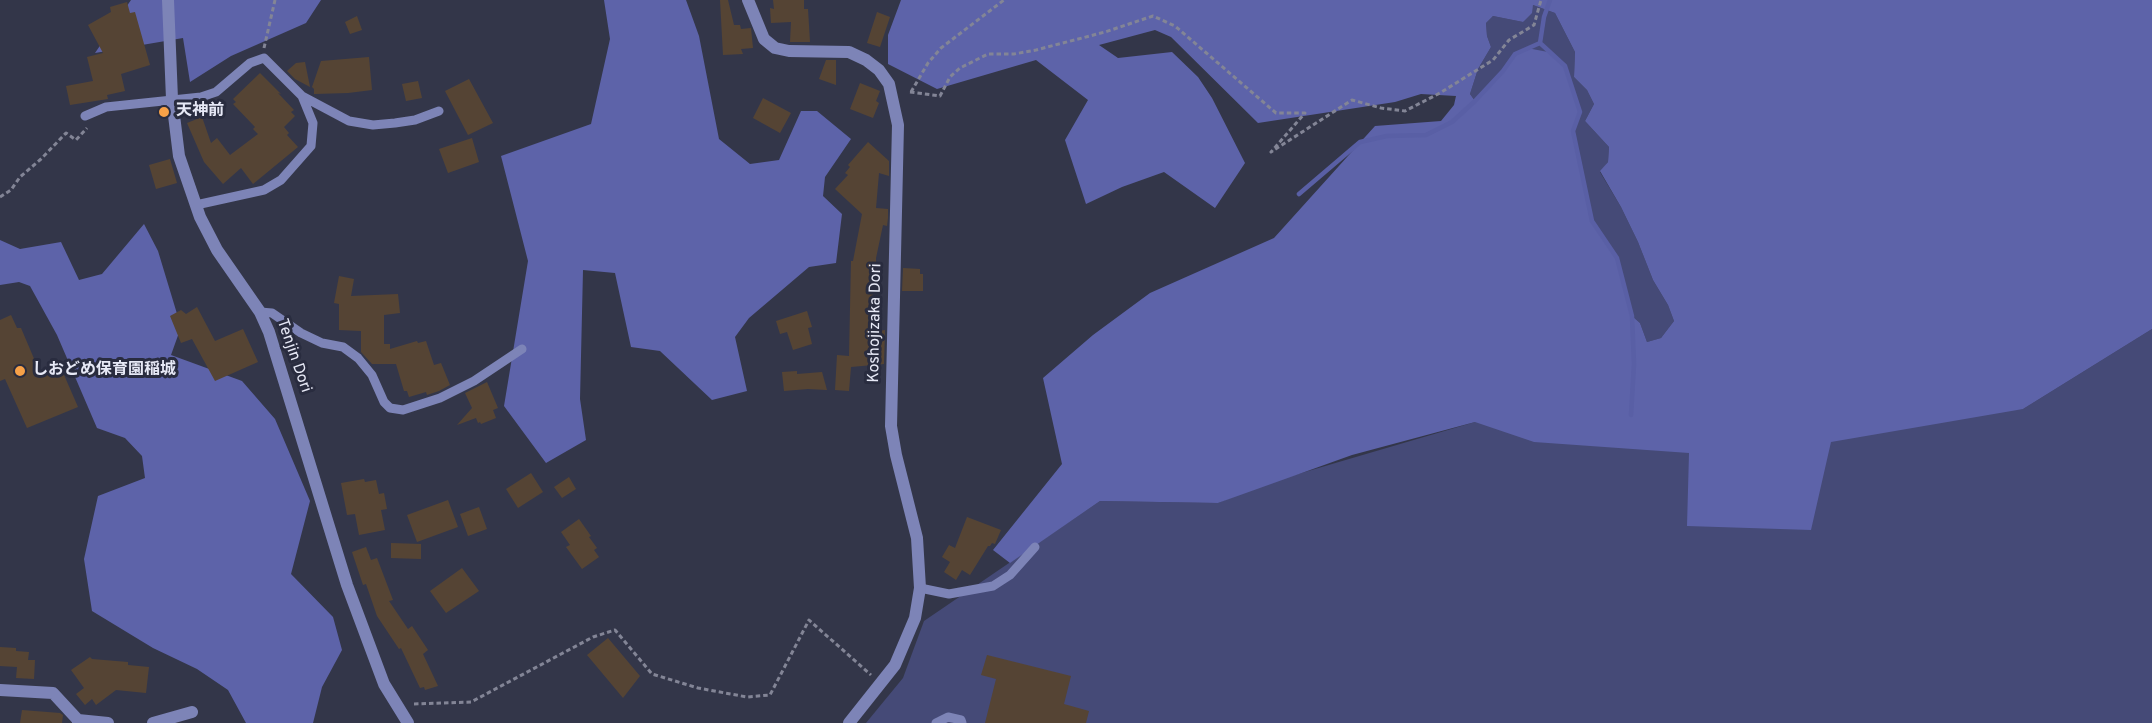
<!DOCTYPE html>
<html>
<head>
<meta charset="utf-8">
<style>
	body { margin:0 }
	canvas { display:block; background:#333649 }
</style>
</head>
<body>
<canvas width="2152" height="723"></canvas>
<script>
const g = document.querySelector('canvas').getContext('2d');
g.lineJoin = 'round';
function fill(path, color) {
  g.fillStyle = color;
  g.fill(path, 'evenodd');
}
function shape(rows) {
  const path = new Path2D();
  for (const r of rows) {
    path.moveTo(r[0], r[1]);
    for (let i = 2; i < r.length; i += 2) path.lineTo(r[i], r[i + 1]);
  }
  return path;
}
function strokePath(path, color, width, dash) {
  g.strokeStyle = color;
  g.lineWidth = width;
  g.lineCap = dash ? 'butt' : 'round';
  g.setLineDash(dash || []);
  g.stroke(path);
}
function write(font, color, halo, rows, align = 'center') {
  g.font = font + ' Overpass,"Noto Sans JP",sans-serif';
  g.lineWidth = 6;
  g.setLineDash([]);
  g.textBaseline = 'middle';
  g.strokeStyle = halo;
  g.fillStyle = color;
  for (const [text, x, y, turn = 0] of rows) {
    g.save();
    g.translate(x, y);
    g.rotate((+turn || 0) * Math.PI / 180);
    g.textAlign = isNaN(turn) ? turn : align;
    if (halo) g.strokeText(text, 0, 0);
    g.fillText(text, 0, 0);
    g.restore();
  }
}
fill(shape([
	[1533,5,1555,13,1575,52,1574,77,1587,90,1594,104,1585,121,1609,147,1608,162,1600,172,1621,207,1638,242,1653,280,1668,305,1674,321,1661,338,1647,342,1640,323,1632,316,1617,258,1592,221,1573,131,1580,112,1515,54,1503,71,1475,101,1470,94,1478,69,1491,47,1487,36,1486,23,1493,16,1523,22],
	[2152,329,2152,723,866,723,903,678,924,621,1100,501,1218,503,1264,484,1475,422,2023,409]
]), '#454a77');
fill(shape([
	[131,0,321,0,306,23,231,56,190,82,183,38,95,53],
	[604,0,686,0,699,36,719,139,750,164,779,160,801,111,817,111,851,139,825,177,823,196,842,214,836,263,809,267,749,318,735,337,747,391,712,400,660,351,631,347,615,273,583,270,580,399,586,440,546,463,504,406,528,261,501,156,591,124,610,39],
	[901,0,2152,0,2152,329,2023,409,1831,442,1811,530,1687,526,1689,453,1534,442,1475,422,1352,455,1218,503,1100,501,1010,563,993,550,1062,464,1043,378,1093,335,1150,293,1274,238,1375,126,1441,121,1454,105,1456,96,1421,94,1395,102,1258,123,1171,37,1155,30,1099,45,1118,58,1172,52,1198,77,1212,98,1245,163,1215,208,1164,172,1122,187,1086,204,1065,140,1088,100,1036,60,937,89,888,64,888,35],
	[1533,5,1555,13,1575,52,1574,77,1587,90,1594,104,1585,121,1609,147,1608,162,1600,171,1621,207,1638,242,1653,280,1668,305,1674,321,1661,338,1647,342,1640,323,1632,316,1617,258,1592,221,1573,131,1580,112,1565,66,1548,52,1527,48,1515,54,1503,71,1475,101,1470,94,1478,69,1491,47,1487,36,1486,23,1493,16,1523,22,1532,13],
	[144,224,158,251,181,327,171,355,242,381,275,419,310,501,291,574,333,617,342,650,322,687,313,723,246,723,228,690,197,669,153,648,92,611,84,559,98,496,145,478,142,456,125,438,97,428,57,335,30,286,19,282,0,285,0,240,20,249,61,242,79,280,102,274]
]), '#5d63a9');
strokePath(shape([
	[1550,0,1544,17,1540,43,1565,66,1580,112,1573,131,1592,221,1617,258,1632,316,1634,364,1631,415],
	[1299,194,1360,142,1387,136,1426,135,1452,122,1475,101,1503,71,1515,54,1540,43]
]), '#595fa5', 4.5);
fill(shape([
	[720,0,728,0,734,25,740,25,741,29,751,28,753,48,741,49,743,54,723,55],
	[773,0,804,0,804,9,808,9,810,42,790,42,791,22,771,23,770,8,774,9],
	[127,2,130,13,135,12,150,65,121,74,125,91,107,95,108,99,70,105,66,86,93,81,87,57,103,53,88,25,111,12,110,7],
	[877,12,890,17,880,47,867,43],
	[357,16,362,30,350,34,345,22],
	[369,57,372,90,348,93,314,94,314,89,312,87,321,61],
	[826,60,836,60,836,85,819,79],
	[305,62,310,87,295,79,287,71,296,63],
	[260,73,281,94,278,93,294,110,291,112,295,116,284,127,289,133,287,135,298,147,253,184,241,168,223,184,204,162,187,123,202,117,211,143,217,138,230,155,258,134,253,129,255,127,233,104,236,102,233,99],
	[469,79,493,123,468,135,445,91],
	[418,81,422,98,406,101,402,84],
	[860,83,880,91,876,101,879,103,873,118,850,109],
	[763,98,791,113,780,133,753,118],
	[472,138,479,162,448,173,439,149],
	[868,142,889,161,889,176,879,173,876,208,888,209,888,218,887,226,883,225,876,258,876,271,873,271,873,297,876,297,874,332,885,330,884,364,851,367,849,391,835,390,837,355,849,356,851,261,853,261,862,214,835,189,848,175,845,173,850,167,848,165],
	[170,159,177,183,156,189,149,165],
	[903,268,920,269,920,274,923,274,923,291,902,291],
	[339,276,354,279,351,296,398,294,400,313,384,315,384,344,390,344,390,349,417,341,418,343,426,341,434,365,441,363,450,385,439,391,427,395,426,392,409,397,407,391,404,391,396,364,372,364,361,352,361,331,339,330,339,304,334,303],
	[197,307,215,341,243,329,258,362,215,381,192,339,181,343,170,316,181,310,186,314],
	[807,311,812,327,808,328,812,344,793,350,787,332,780,334,776,321],
	[11,315,17,328,21,328,41,375,61,368,78,407,27,428,5,379,0,381,0,320],
	[797,371,797,374,822,372,827,390,808,389,784,391,782,372],
	[487,382,498,408,493,410,496,418,481,424,480,422,478,423,476,418,457,425,472,408,465,393],
	[531,473,543,492,518,508,506,489],
	[569,477,576,489,562,498,554,487],
	[364,479,365,482,376,480,379,494,384,493,387,509,381,510,385,530,359,535,355,514,347,515,341,483],
	[448,500,458,527,417,542,407,515],
	[479,507,487,529,468,536,460,514],
	[967,517,1001,530,995,544,992,543,990,546,988,546,970,575,962,570,956,580,944,572,950,562,942,557,949,545,955,548],
	[579,519,591,536,589,537,597,548,594,550,599,557,582,569,566,547,570,545,561,532],
	[391,543,421,544,421,559,391,558],
	[366,547,371,560,377,558,393,600,389,601,408,629,412,626,428,650,423,654,438,686,425,690,424,687,420,688,401,648,399,649,377,616,366,584,363,585,352,552],
	[462,568,479,591,446,613,430,591],
	[608,638,640,676,623,698,587,655],
	[0,647,16,648,16,651,29,652,28,660,35,660,34,679,16,678,17,667,0,666],
	[987,655,1071,676,1064,704,1089,711,1086,723,985,723,996,679,981,675],
	[90,657,92,659,128,662,128,665,149,667,146,693,116,690,96,705,92,699,85,705,76,694,84,688,71,670],
	[22,710,60,713,63,715,62,723,20,723]
]), '#554434');
strokePath(shape([
	[264,48,275,0],
	[910,92,940,96,950,77,960,68,988,54,1014,54,1036,50,1105,32,1153,16,1175,26,1276,113,1305,113,1271,152,1352,100,1381,108,1405,111,1440,93,1493,60,1509,40,1534,25,1541,0],
	[911,92,928,63,941,48,1004,0],
	[0,197,11,190,20,177,41,159,66,133,76,140,87,128],
	[414,704,471,702,593,637,615,630,652,674,698,688,747,697,770,695,809,620,871,675]
]), '#838596', 3, [4.5, 3]);
strokePath(shape([
	[85,116,106,107,201,97,216,92,250,63,264,58,302,96,349,121,373,125,395,123,415,120,439,111],
	[196,205,264,190,281,180,311,146,313,123,302,96],
	[260,312,272,313,301,333,322,343,343,347,358,358,372,375,384,402,390,408,403,410,440,398,474,381,522,349],
	[920,588,949,594,993,586,1010,575,1035,547],
	[936,723,948,717,961,720,962,723]
]), '#7d84b7', 9);
strokePath(shape([
	[748,0,764,39,775,48,789,51,849,52,866,60,879,70,889,84,898,125,891,426,896,455,917,538,920,588,915,618,895,665,849,723],
	[0,690,53,693,78,720,78,723],
	[78,720,108,723],
	[153,723,192,712]
]), '#7d84b7', 12);
strokePath(shape([
	[168,0,172,99,179,156,200,217,217,250,260,312,269,332,347,585,384,684,408,723]
]), '#7d84b7', 12);
for (const [x, y, r, color] of [
	[164,112,6,"#f7a148"],
	[20,371,6,"#f7a148"]
]) {
  const dot = new Path2D();
  dot.arc(x, y, r, 0, 2 * Math.PI);
  g.fillStyle = color;
  g.fill(dot);
  strokePath(dot, '#292c3f', 2);
}
write('bold 16px', '#e7e9f6', '#292c3f', [
	["天神前",176,112],
	["しおどめ保育園稲城",32,371]
], 'left');
write('16px', '#e7e9f6', '#292c3f', [
	["Koshojizaka Dori",876,323,-89],
	["Tenjin Dori",293,356,71]
]);
</script>
</body>
</html>
